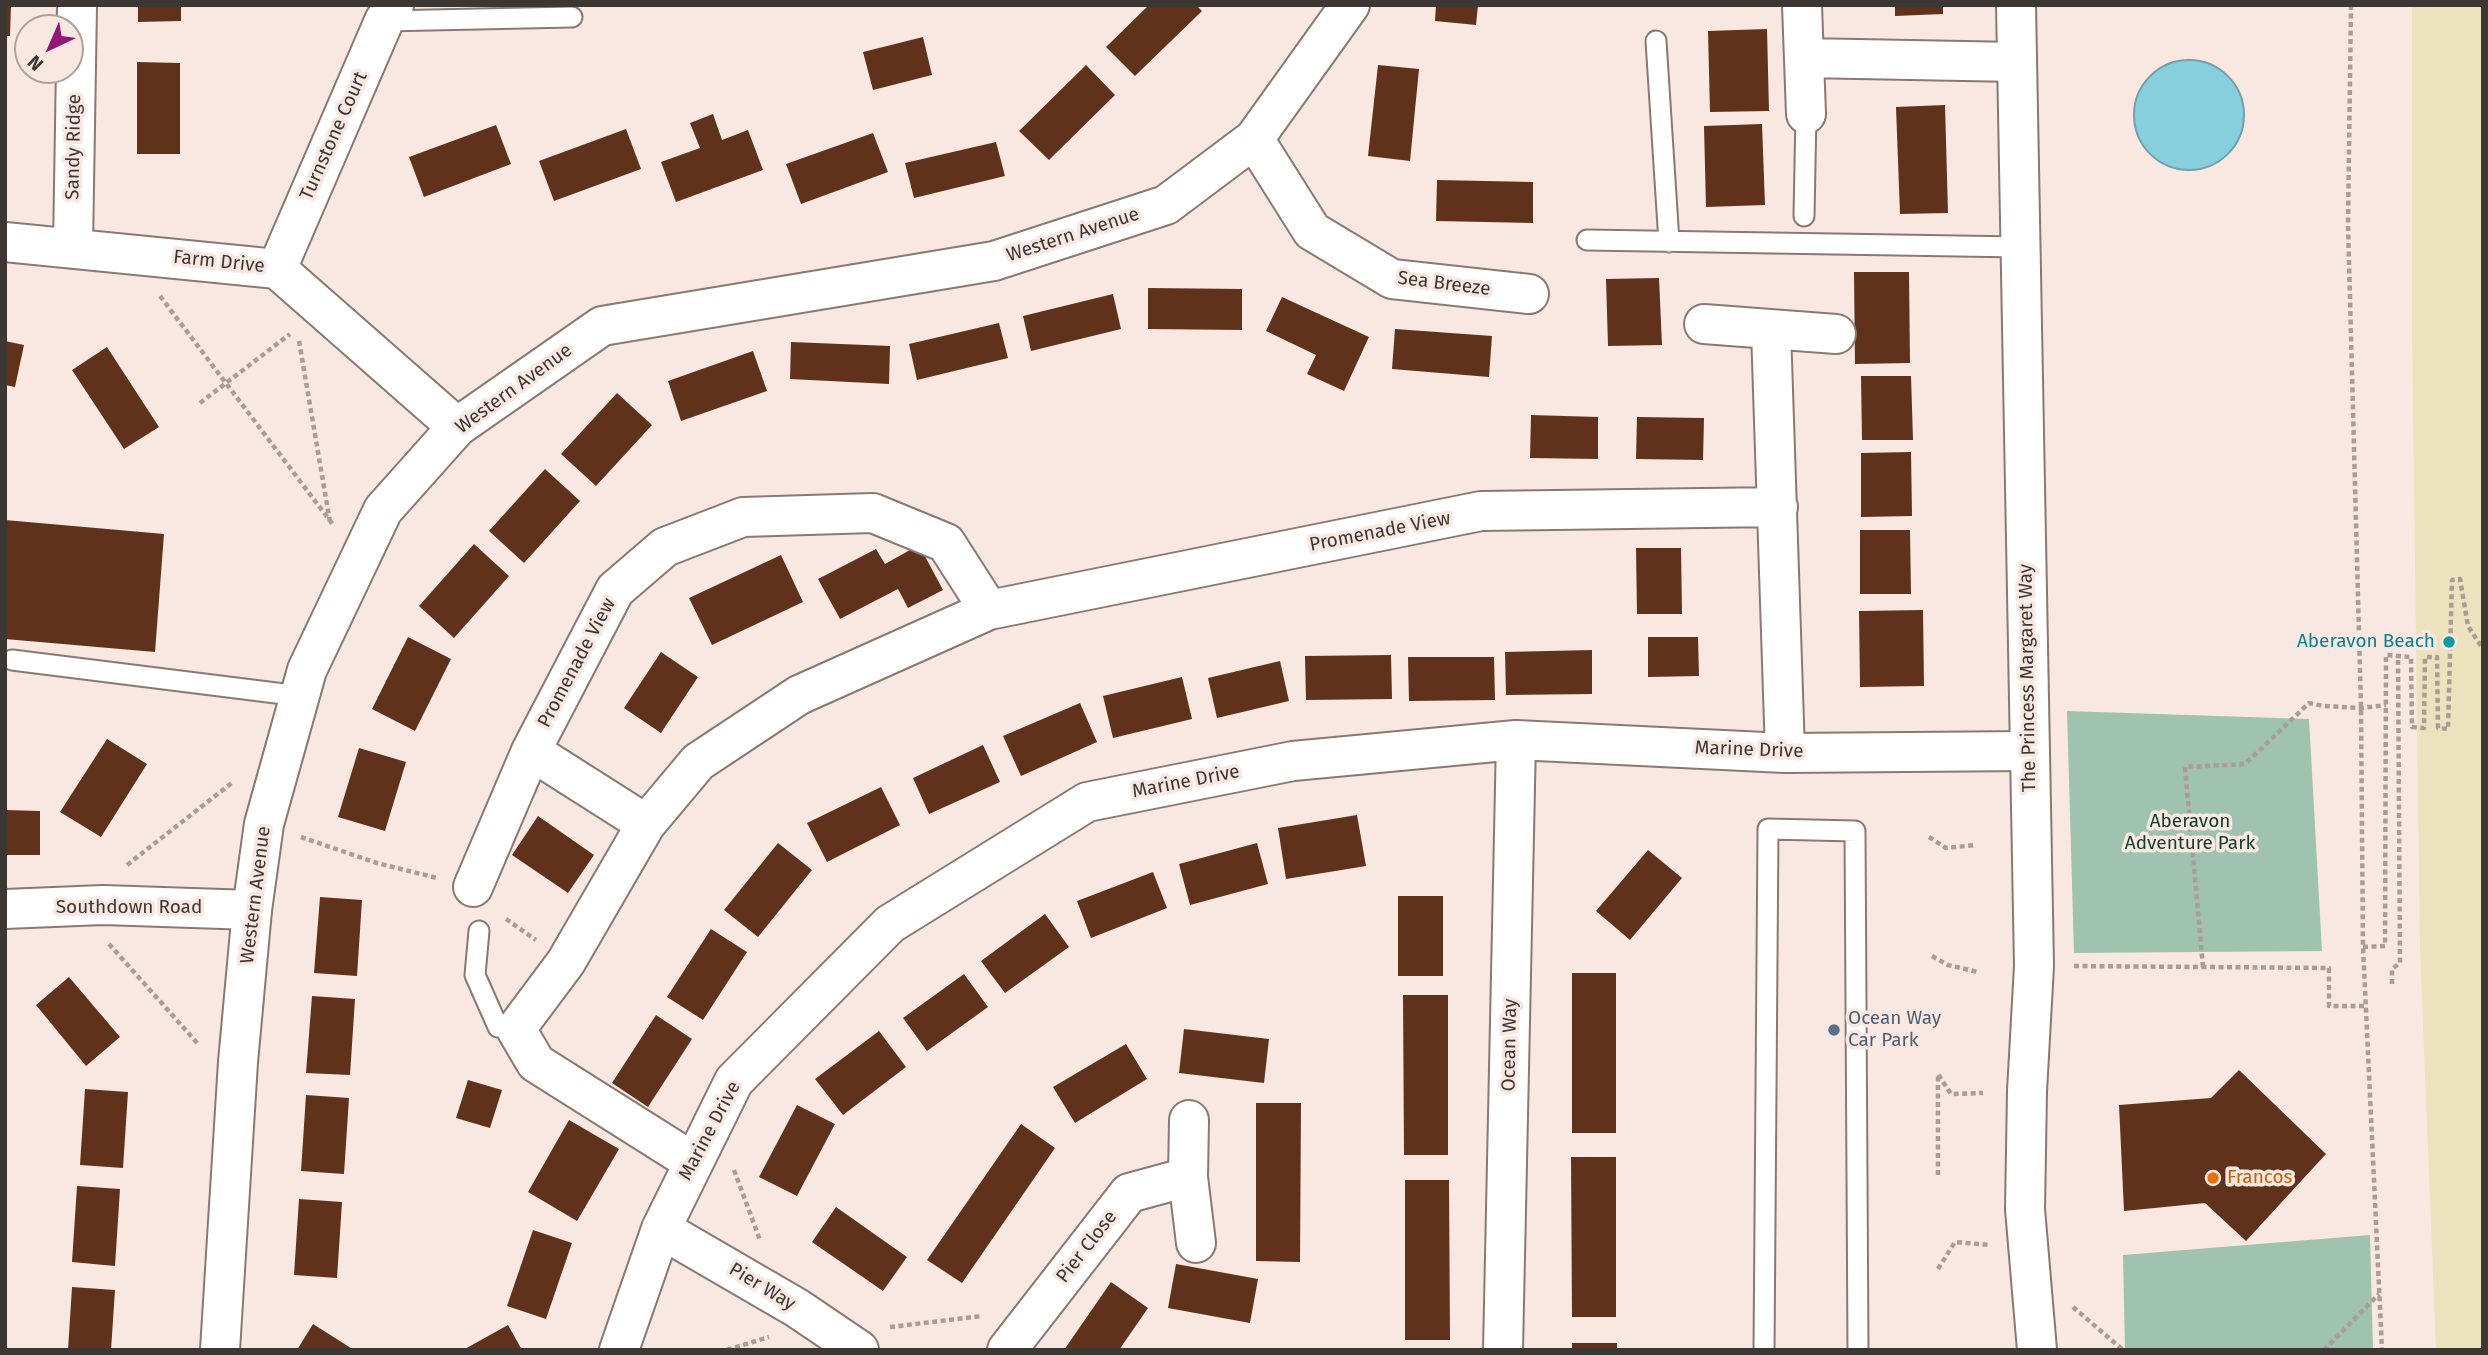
<!DOCTYPE html>
<html>
<head>
<meta charset="utf-8">
<style>
	body { margin:0 }
	#map { position:relative; width:2488px; height:1355px; overflow:hidden; background:#f9e8e1; font-family:"Fira Sans",sans-serif }
	canvas { display:block }
	.frame { position:absolute; inset:0; border:7px solid #3d3734; pointer-events:none }
	.north { position:absolute; left:14px; top:14px; width:70px; height:70px; box-sizing:border-box; background:#f9e8e1; border:2px solid #aea19c; border-radius:50%; rotate:224deg; font-size:19px; font-weight:700; line-height:28px; text-align:center; color:#3d3734 }
	.north::after { content:''; display:block; margin:auto; width:24px; height:32px; background:#901978; clip-path:polygon(50% 0,100% 100%,50% 72%,0 100%) }
</style>
</head>
<body>
<div id="map">
<canvas width="2488" height="1355"></canvas>
<div class="frame"></div>
<div class="north">N</div>
</div>
<script>
const g = document.querySelector('canvas').getContext('2d');
g.lineJoin = 'round';
function fill(path, color) {
  g.fillStyle = color;
  g.fill(path, 'evenodd');
}
function shape(rows) {
  const path = new Path2D();
  for (const r of rows) {
    if (r.length === 3) {
      path.moveTo(r[0] + r[2], r[1]);
      path.arc(r[0], r[1], r[2], 0, 2 * Math.PI);
      continue;
    }
    path.moveTo(r[0], r[1]);
    for (let i = 2; i < r.length; i += 2) path.lineTo(r[i], r[i + 1]);
  }
  return path;
}
function strokePath(path, color, width, dash) {
  g.strokeStyle = color;
  g.lineWidth = width;
  g.lineCap = dash ? 'butt' : 'round';
  g.setLineDash(dash || []);
  g.stroke(path);
}
function write(font, color, halo, rows, align = 'center') {
  g.font = font + ' "Fira Sans",sans-serif';
  g.lineWidth = 7;
  g.setLineDash([]);
  g.textBaseline = 'middle';
  g.strokeStyle = halo;
  g.fillStyle = color;
  for (const [text, x, y, turn = 0] of rows) {
    g.save();
    g.translate(x, y);
    g.rotate((+turn || 0) * Math.PI / 180);
    g.textAlign = isNaN(turn) ? turn : align;
    if (halo) g.strokeText(text, 0, 0);
    g.fillText(text, 0, 0);
    g.restore();
  }
}
fill(shape([
	[2067,711,2309,719,2322,951,2074,953],
	[2370,1235,2373,1350,2125,1350,2123,1255]
]), '#9fc3ae');
fill(shape([
	[2412,5,2483,5,2483,1350,2436,1350,2420,949,2412,335]
]), '#ece2bd');
const water = shape([
	[2189,115,55]
]);
fill(water, '#88cfde');
strokePath(water, '#72a1ab', 2);
fill(shape([
	[5,5,11,5,10,36,5,36],
	[138,5,181,5,181,21,138,22],
	[1149,5,1196,5,1202,11,1135,76,1106,47],
	[1436,5,1478,5,1476,25,1435,21],
	[1895,5,1943,5,1943,14,1895,16],
	[1767,29,1769,111,1710,112,1708,31],
	[923,37,932,75,873,90,863,52],
	[137,62,180,63,180,154,137,154],
	[1086,65,1115,95,1049,160,1019,131],
	[1378,65,1419,69,1410,161,1368,156],
	[1945,105,1948,213,1900,214,1896,107],
	[713,114,722,140,748,130,763,170,676,202,661,162,700,148,690,123],
	[1762,124,1765,205,1706,207,1704,126],
	[496,125,511,164,424,197,409,157],
	[626,129,641,169,554,201,539,161],
	[873,133,888,172,801,204,786,164],
	[996,142,1005,176,914,198,905,163],
	[1437,180,1533,182,1533,223,1436,221],
	[1854,272,1909,272,1910,363,1855,364],
	[1659,278,1662,345,1608,346,1606,279],
	[1148,288,1242,289,1242,330,1148,329],
	[1113,294,1121,329,1031,351,1023,316],
	[1282,297,1369,337,1344,391,1307,374,1316,355,1266,331],
	[999,323,1008,358,917,380,909,344],
	[1395,329,1492,336,1489,377,1392,369],
	[5,341,24,345,15,387,5,385],
	[791,342,890,346,889,384,790,379],
	[107,347,159,427,124,449,72,370],
	[753,351,767,391,681,421,668,381],
	[1861,376,1911,376,1913,440,1862,440],
	[617,393,652,425,596,486,561,454],
	[1531,415,1598,417,1598,459,1530,458],
	[1637,417,1704,418,1703,460,1636,459],
	[1911,452,1912,516,1861,517,1861,453],
	[545,469,580,501,524,563,489,531],
	[5,520,164,534,155,652,5,639],
	[1860,530,1910,530,1911,594,1860,594],
	[474,544,509,576,454,638,419,606],
	[919,545,943,590,908,608,898,589,840,619,818,579,876,549,885,564],
	[1636,548,1681,548,1682,614,1637,614],
	[781,555,803,602,712,645,689,598],
	[1923,610,1924,686,1860,687,1859,611],
	[408,637,451,659,415,731,372,709],
	[1648,637,1698,637,1699,676,1648,677],
	[1592,650,1592,694,1506,695,1505,652],
	[661,652,698,677,661,733,624,708],
	[1391,655,1392,699,1306,700,1305,656],
	[1408,657,1494,657,1495,700,1409,701],
	[1280,661,1289,701,1217,718,1208,678],
	[1182,677,1192,719,1113,738,1103,696],
	[1080,703,1097,742,1021,776,1003,736],
	[107,739,147,764,101,837,60,812],
	[983,745,1000,782,929,814,913,778],
	[359,748,406,762,385,831,338,817],
	[881,787,900,825,827,862,807,823],
	[5,810,40,811,40,855,5,855],
	[1357,815,1366,866,1286,879,1278,828],
	[538,816,594,855,568,893,512,855],
	[778,843,812,870,758,937,724,910],
	[1257,843,1268,884,1190,905,1179,864],
	[1648,850,1682,878,1630,940,1596,911],
	[1153,872,1167,908,1091,938,1077,901],
	[1398,896,1443,896,1443,976,1398,976],
	[320,897,362,900,357,976,314,973],
	[1045,914,1069,947,1005,993,981,961],
	[711,929,747,952,703,1020,667,997],
	[1572,973,1616,973,1616,1133,1572,1133],
	[964,974,988,1007,927,1051,903,1018],
	[69,977,120,1037,86,1066,36,1005],
	[1403,995,1448,995,1448,1155,1404,1155],
	[312,996,355,999,350,1075,306,1073],
	[656,1015,692,1039,648,1107,612,1083],
	[1184,1029,1269,1039,1264,1083,1179,1073],
	[879,1031,906,1067,843,1115,815,1079],
	[1126,1044,1147,1079,1075,1123,1053,1087],
	[2239,1070,2326,1154,2246,1241,2205,1203,2124,1211,2119,1105,2211,1098],
	[468,1080,502,1090,490,1128,456,1118],
	[85,1089,128,1092,123,1168,80,1165],
	[306,1095,349,1098,344,1174,301,1171],
	[1256,1103,1301,1103,1300,1262,1256,1261],
	[797,1105,835,1124,797,1196,759,1177],
	[569,1120,619,1149,577,1221,528,1192],
	[1021,1124,1055,1148,962,1283,927,1260],
	[1571,1157,1616,1157,1616,1317,1572,1317],
	[1405,1180,1449,1180,1450,1340,1405,1340],
	[77,1186,120,1189,115,1266,72,1262],
	[299,1199,342,1202,337,1278,294,1275],
	[836,1207,907,1257,883,1291,812,1242],
	[533,1230,572,1243,546,1319,507,1306],
	[1176,1264,1258,1279,1250,1323,1168,1308],
	[1111,1282,1148,1308,1119,1350,1064,1350],
	[72,1287,115,1290,111,1350,68,1350],
	[313,1324,354,1350,297,1350],
	[508,1325,522,1350,463,1350],
	[1572,1343,1617,1343,1617,1350,1572,1350]
]), '#60321c');
const lane = shape([
	[384,21,572,17],
	[1656,41,1669,242],
	[1804,216,1806,114],
	[1587,240,2020,247],
	[12,660,300,696],
	[479,931,475,975,498,1027,516,1029],
	[1764,1350,1768,829,1855,831,1858,1350]
]);
const street = shape([
	[1802,5,1806,114],
	[1804,58,2017,62],
	[1254,139,1312,231,1392,279,1529,294],
	[5,242,277,269,457,427],
	[73,247,77,5],
	[277,269,384,21,394,5],
	[1704,324,1836,334],
	[1771,330,1785,753],
	[531,751,646,824],
	[473,887,531,751,615,590,665,547,743,517,873,513,946,543,989,610],
	[5,909,103,905,252,910],
	[1189,1120,1188,1177,1196,1243],
	[693,1162,536,1063,516,1029,566,962,646,824,698,762,799,695,989,610,1481,511,1778,507],
	[661,1229,797,1308,859,1350],
	[619,1350,661,1229,734,1081,890,924,1087,802,1293,761,1516,740,1785,753,2029,751],
	[1007,1350,1129,1193,1188,1177],
	[1503,1350,1516,740]
]);
const secondary = shape([
	[2016,5,2034,966,2027,1091,2025,1209,2037,1350],
	[220,1350,238,1062,252,910,264,824,307,670,383,510,457,427,602,326,994,261,1166,205,1254,139,1350,5]
]);
strokePath(lane, '#887972', 23);
strokePath(street, '#887972', 42);
strokePath(secondary, '#887972', 42);
strokePath(shape([
	[2351,5,2348,224,2361,708,2363,947,2382,1350],
	[160,296,334,526],
	[299,341,330,522],
	[200,403,290,334],
	[301,837,377,863,437,878],
	[1929,837,1946,848,1976,845],
	[127,865,233,782],
	[506,919,536,940],
	[109,944,199,1045],
	[2363,947,2385,946,2386,655,2411,657,2412,727,2424,728,2425,657,2437,657,2438,728,2448,729,2452,580,2460,579,2468,626,2483,649],
	[1932,956,1948,965,1978,972],
	[2074,966,2329,968,2329,1006,2366,1006],
	[2203,967,2185,767,2245,764,2309,703,2323,706,2361,708,2386,705],
	[2392,984,2392,969,2400,963,2398,656],
	[734,1170,760,1240],
	[1938,1175,1938,1074,1951,1094,1983,1093],
	[1938,1269,1955,1242,1990,1245],
	[2073,1307,2123,1350],
	[890,1327,982,1316],
	[727,1350,769,1337],
	[2324,1350,2379,1294]
]), '#aa9d98', 4.5, [5, 3.5]);
strokePath(lane, '#fff', 19);
strokePath(street, '#fff', 38);
strokePath(secondary, '#fff', 38);
for (const [x, y, r, color] of [
	[2449,642,7,"#0f9aa8"],
	[1834,1030,7,"#5c6f8a"],
	[2213,1178,7,"#e8710a"]
]) {
  const dot = new Path2D();
  dot.arc(x, y, r, 0, 2 * Math.PI);
  g.fillStyle = color;
  g.fill(dot);
  strokePath(dot, '#f9e8e1', 2.5);
}
write('19px', '#3d3734', '#f9e8e1', [
	["Turnstone Court",334,136,-66],
	["Sandy Ridge",74,147,-89],
	["Western Avenue",1073,235,-18],
	["Farm Drive",219,262,6],
	["Sea Breeze",1444,284,7],
	["Western Avenue",514,389,-36],
	["Promenade View",1380,532,-11],
	["Promenade View",577,663,-62],
	["The Princess Margaret Way",2028,678,-91],
	["Marine Drive",1749,750,2],
	["Marine Drive",1186,782,-11],
	["Western Avenue",256,895,-83],
	["Southdown Road",129,908],
	["Ocean Way",1510,1045,-89],
	["Marine Drive",710,1131,-62],
	["Pier Close",1087,1247,-52],
	["Pier Way",762,1287,31]
]);
write('19px', '#0d838f', '#f9e8e1', [
	["Aberavon Beach",2435,642]
], 'right');
write('19px', '#13402b', '#f9e8e1', [
	["Aberavon",2190,822],
	["Adventure Park",2190,844]
]);
write('19px', '#4e5e75', '#f9e8e1', [
	["Ocean Way",1848,1019],
	["Car Park",1848,1041]
], 'left');
write('19px', '#c56008', '#f9e8e1', [
	["Francos",2227,1178]
], 'left');
</script>
</body>
</html>
